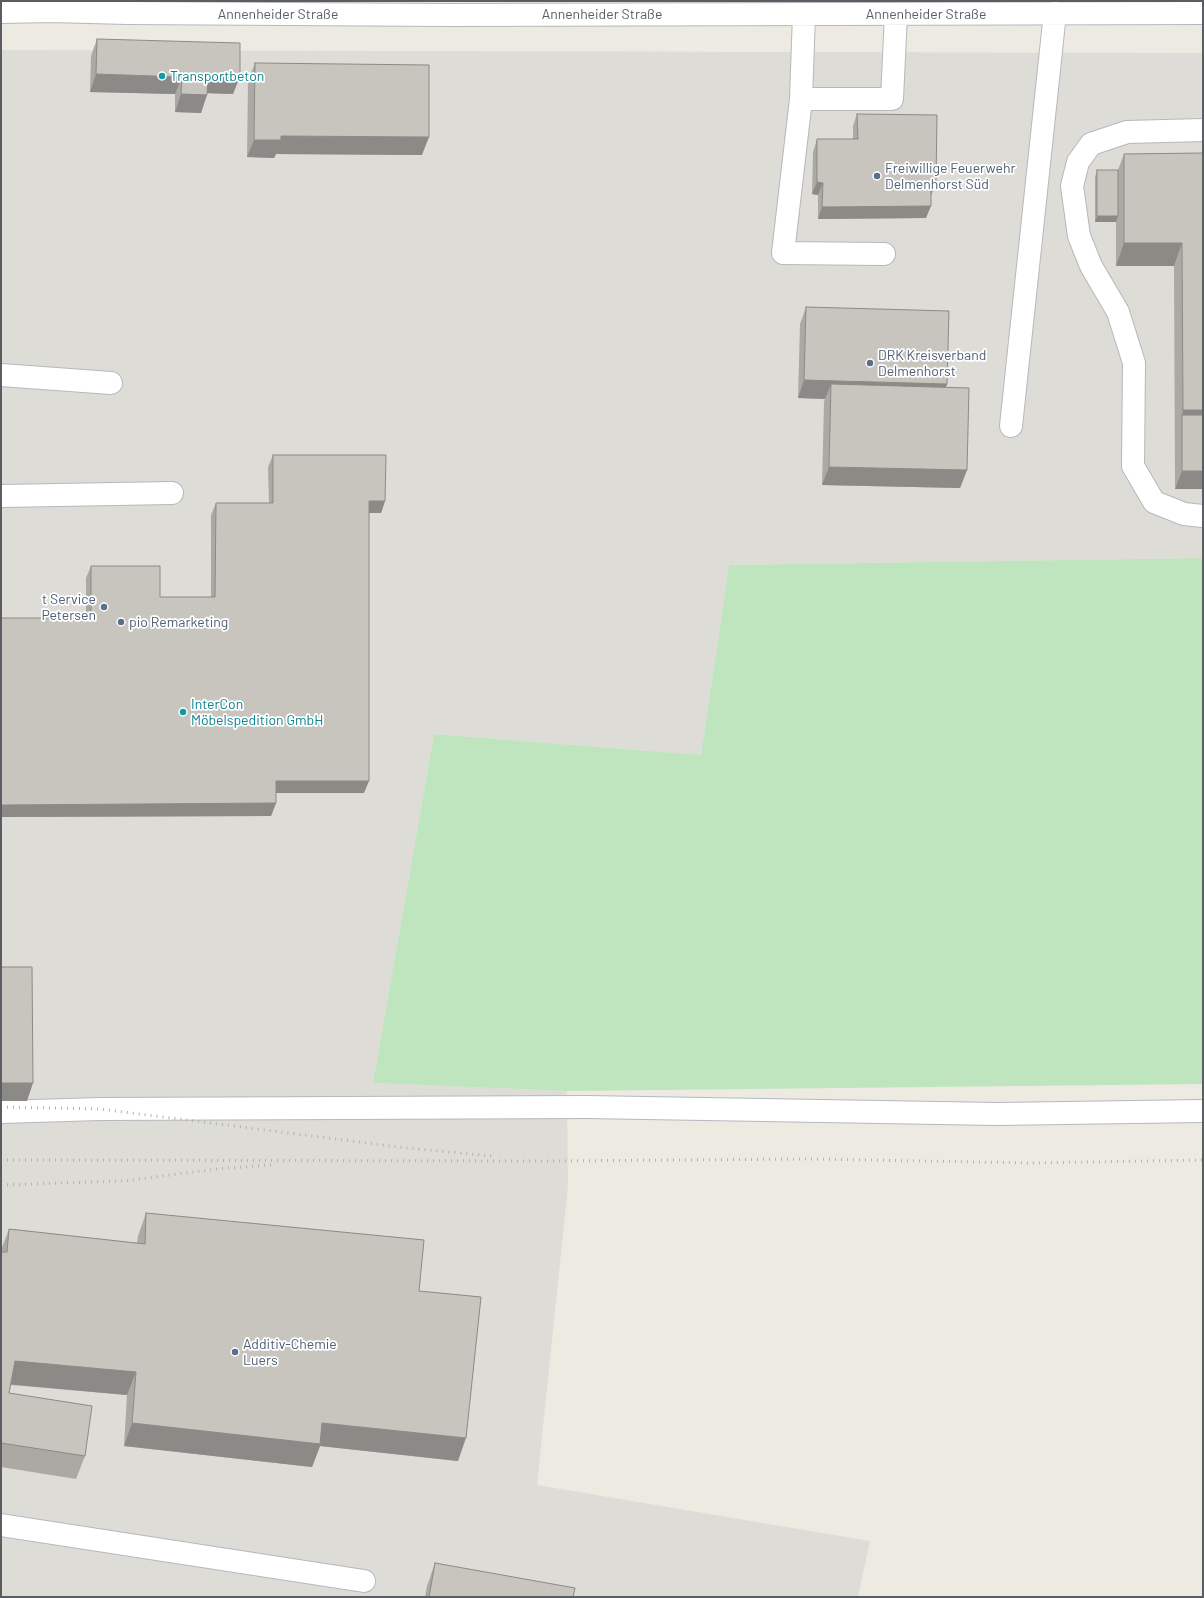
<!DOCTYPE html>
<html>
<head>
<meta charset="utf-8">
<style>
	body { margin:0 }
	#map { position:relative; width:1204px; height:1598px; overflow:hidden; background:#edeae2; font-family:Barlow,sans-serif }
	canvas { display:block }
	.frame { position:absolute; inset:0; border:2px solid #5a5e63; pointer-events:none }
</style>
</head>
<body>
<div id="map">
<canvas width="1204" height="1598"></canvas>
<div class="frame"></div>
</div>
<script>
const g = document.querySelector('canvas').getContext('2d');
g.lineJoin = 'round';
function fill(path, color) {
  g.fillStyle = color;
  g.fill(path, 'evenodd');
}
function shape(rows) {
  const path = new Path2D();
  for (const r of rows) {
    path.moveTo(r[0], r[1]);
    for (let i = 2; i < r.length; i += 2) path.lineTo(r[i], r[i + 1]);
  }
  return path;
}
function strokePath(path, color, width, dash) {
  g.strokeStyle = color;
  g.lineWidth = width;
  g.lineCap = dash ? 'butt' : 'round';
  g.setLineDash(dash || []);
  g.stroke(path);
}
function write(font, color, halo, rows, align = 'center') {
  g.font = font + ' Barlow,sans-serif';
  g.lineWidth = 3.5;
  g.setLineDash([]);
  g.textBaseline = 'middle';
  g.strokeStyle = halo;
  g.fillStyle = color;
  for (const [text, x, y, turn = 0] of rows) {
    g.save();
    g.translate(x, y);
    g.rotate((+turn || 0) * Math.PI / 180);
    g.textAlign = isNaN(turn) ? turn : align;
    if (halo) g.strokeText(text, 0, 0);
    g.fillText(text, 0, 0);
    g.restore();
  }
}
fill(shape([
	[1,50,1203,53,1203,558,729,565,701,755,434,734,373,1083,567,1091,568,1186,537,1485,870,1541,858,1597,1,1597]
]), '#dedcd7');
fill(shape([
	[1203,558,1203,1084,567,1091,373,1083,434,734,701,755,729,565]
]), '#bfe5be');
const minor = shape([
	[1,12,51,11,127,13,449,15,1203,13],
	[804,14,801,99,892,99,896,14],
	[801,99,783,253,884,254],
	[1203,130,1127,132,1091,144,1078,162,1072,186,1079,236,1091,266,1118,312,1134,363,1133,466,1154,502,1184,514,1203,516],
	[1,375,111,383],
	[1011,426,1055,13],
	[1,496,172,493],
	[1,1112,100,1109,587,1107,997,1114,1203,1111],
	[1,1525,364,1581]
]);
strokePath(minor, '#b5b8bd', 24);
strokePath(minor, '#fff', 22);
strokePath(shape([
	[1,1107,100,1109,407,1148,492,1156],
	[1,1160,547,1161,812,1159,1033,1163,1203,1160],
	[1,1185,124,1181,216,1169,271,1165]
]), '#b1b2b3', 3, [1, 5]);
fill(shape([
	[97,39,240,76,233,94,207,93,201,113,175,112,175,94,90,92,91,56],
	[255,63,422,155,276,154,274,158,247,157,248,81],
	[857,114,936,183,931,195,926,218,818,219,818,195,812,194,813,152,817,139,853,139,853,126],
	[1203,153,1203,489,1175,489,1174,266,1116,266,1116,222,1095,222,1095,177,1097,170,1118,170,1124,154],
	[806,307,947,384,946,387,967,470,960,488,822,485,824,402,825,399,798,398,800,324],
	[273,455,385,501,381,513,369,513,364,793,276,793,276,803,271,816,1,817,1,618,86,618,86,578,91,566,160,597,211,597,211,515,216,503,269,503,268,467],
	[146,1213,419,1291,458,1461,320,1446,312,1467,124,1446,127,1395,11,1385,9,1393,85,1456,76,1479,1,1467,1,1250,9,1229,137,1243,138,1236],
	[435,1563,573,1597,425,1597,427,1586]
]), '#aca9a4');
fill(shape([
	[96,74,182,77,175,94,90,92],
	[208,75,240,76,233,94,202,93],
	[181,94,207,95,201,113,175,112],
	[281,136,429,137,422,155,276,154,274,158,247,157,254,140],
	[817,182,823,183,818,195,812,194],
	[931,182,936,183,931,195],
	[931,206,926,218,818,219,822,207],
	[1097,216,1118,216,1116,222,1095,222],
	[1124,243,1182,243,1174,266,1116,266],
	[804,380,947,384,940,402,831,384,825,399,798,398],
	[1183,410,1203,410,1203,433,1182,415],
	[829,467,967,470,960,488,822,485],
	[1182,471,1203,471,1203,489,1175,489],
	[369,501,385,501,381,513,365,513],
	[276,781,369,781,364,793,271,793],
	[276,803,271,816,1,817,1,805],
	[1,1083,33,1083,27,1101,1,1101],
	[15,1361,136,1372,127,1395,7,1384],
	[132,1423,322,1423,466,1438,458,1461,320,1446,312,1467,124,1446]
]), '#8c8a86');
const building = shape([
	[97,39,240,43,240,76,208,75,207,95,181,94,182,77,96,74,97,39],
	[255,63,429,65,429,137,281,136,281,140,254,140,255,63],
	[857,114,937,115,936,183,931,182,931,206,822,207,823,183,817,182,817,139,858,139,857,114],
	[1203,153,1203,410,1183,410,1182,243,1124,243,1124,154,1203,153],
	[1097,170,1118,170,1118,216,1097,216,1097,170],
	[806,307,949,311,947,384,804,380,806,307],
	[831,384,969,388,967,470,829,467,831,384],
	[1182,415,1203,415,1203,471,1182,471,1182,415],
	[273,455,386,455,385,501,369,501,369,781,276,781,276,803,1,805,1,618,91,618,91,566,160,566,160,597,215,597,216,503,273,503,273,455],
	[1,967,32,967,33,1083,1,1083,1,967],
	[146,1213,424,1240,419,1291,481,1297,466,1438,322,1423,320,1444,132,1423,136,1372,15,1361,9,1393,92,1406,85,1456,1,1443,1,1252,7,1252,9,1229,145,1244,146,1213],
	[435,1563,575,1588,573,1597,429,1597,435,1563]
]);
fill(building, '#c8c5bf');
strokePath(building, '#8c8a86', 1);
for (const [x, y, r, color] of [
	[162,76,4,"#0f9aa8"],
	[877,176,4,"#5c6f8a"],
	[870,363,4,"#5c6f8a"],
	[104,607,4,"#5c6f8a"],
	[121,622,4,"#5c6f8a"],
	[183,712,4,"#0f9aa8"],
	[235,1352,4,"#5c6f8a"]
]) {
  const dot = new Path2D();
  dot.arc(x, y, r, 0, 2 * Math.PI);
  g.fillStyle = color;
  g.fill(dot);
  strokePath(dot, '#fff', 1.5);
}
write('14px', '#5a5e63', '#fff', [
	["Annenheider Straße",278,14],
	["Annenheider Straße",602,14],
	["Annenheider Straße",926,14]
]);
write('14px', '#0d838f', '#fff', [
	["Transportbeton",170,76],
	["InterCon",191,704],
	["Möbelspedition GmbH",191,720]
], 'left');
write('14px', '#4e5e75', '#fff', [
	["Freiwillige Feuerwehr",885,168],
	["Delmenhorst Süd",885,184],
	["DRK Kreisverband",878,355],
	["Delmenhorst",878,371],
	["t Service",96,599,"right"],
	["Petersen",96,615,"right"],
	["pio Remarketing",129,622],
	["Additiv-Chemie",243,1344],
	["Luers",243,1360]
], 'left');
</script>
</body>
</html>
